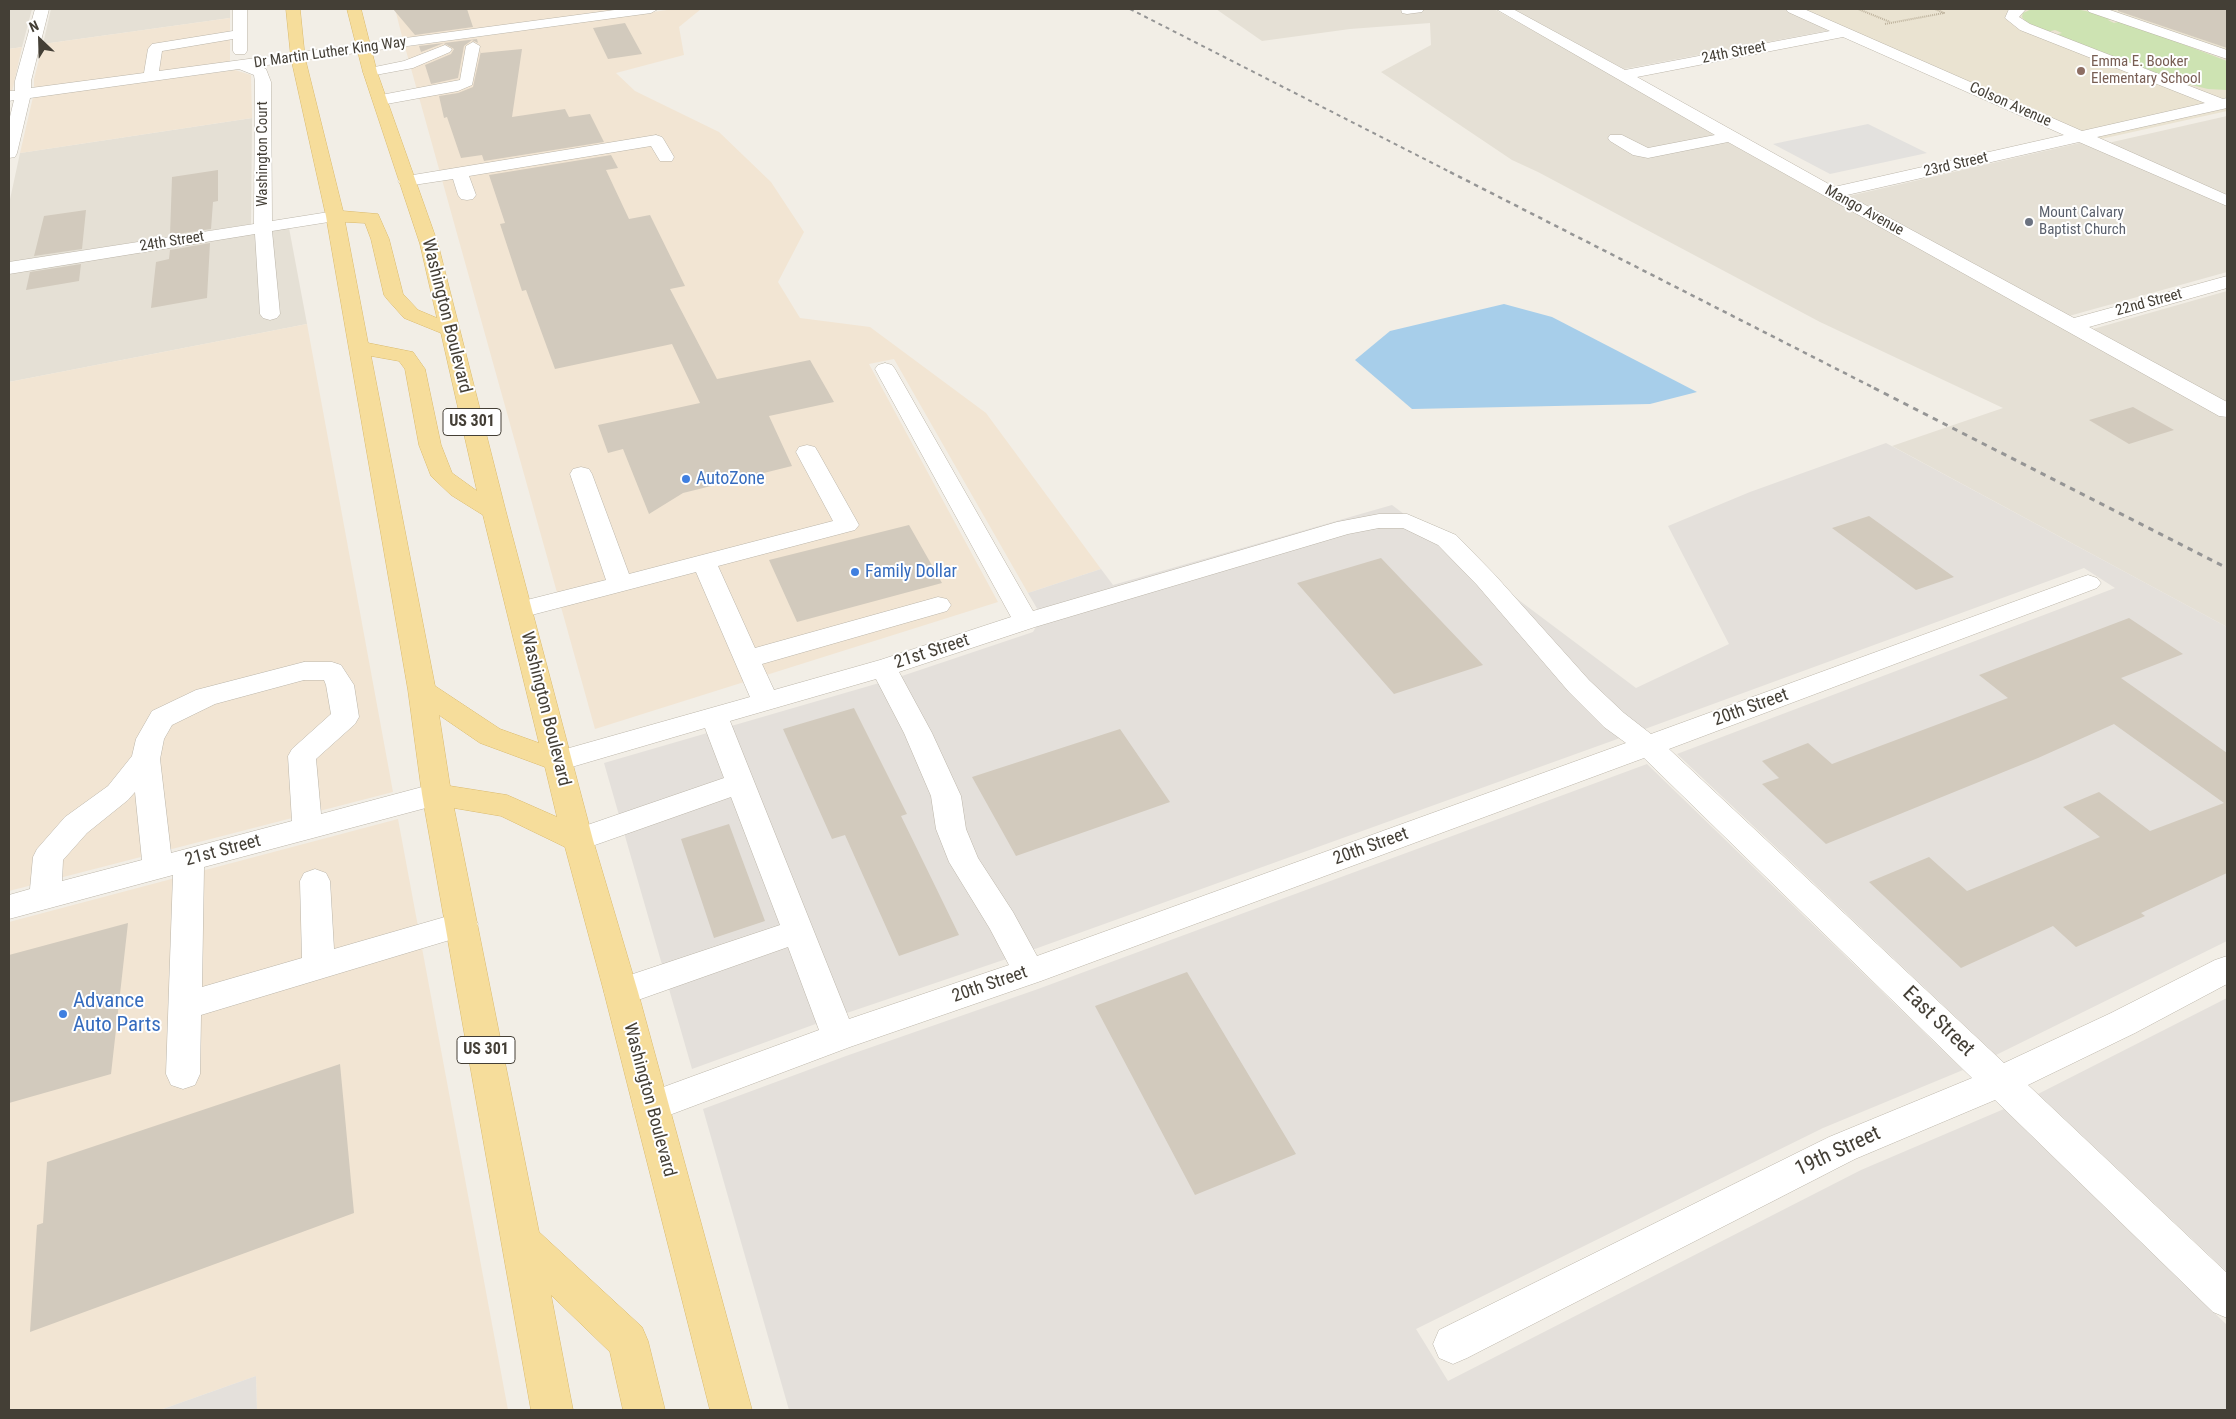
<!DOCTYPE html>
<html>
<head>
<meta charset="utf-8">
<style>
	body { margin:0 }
	#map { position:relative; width:2236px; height:1419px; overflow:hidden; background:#f2eee6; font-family:"Roboto Condensed",sans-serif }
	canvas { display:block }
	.frame { position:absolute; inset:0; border:10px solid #443f36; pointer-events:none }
	.north { position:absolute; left:15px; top:15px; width:50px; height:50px; -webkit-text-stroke:4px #fff; paint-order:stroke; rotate:336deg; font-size:14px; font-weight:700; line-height:20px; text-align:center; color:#443f36 }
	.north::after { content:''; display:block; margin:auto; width:18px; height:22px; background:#443f36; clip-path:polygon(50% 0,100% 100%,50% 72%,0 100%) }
</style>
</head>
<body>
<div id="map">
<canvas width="2236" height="1419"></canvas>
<div class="frame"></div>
<div class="north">N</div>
</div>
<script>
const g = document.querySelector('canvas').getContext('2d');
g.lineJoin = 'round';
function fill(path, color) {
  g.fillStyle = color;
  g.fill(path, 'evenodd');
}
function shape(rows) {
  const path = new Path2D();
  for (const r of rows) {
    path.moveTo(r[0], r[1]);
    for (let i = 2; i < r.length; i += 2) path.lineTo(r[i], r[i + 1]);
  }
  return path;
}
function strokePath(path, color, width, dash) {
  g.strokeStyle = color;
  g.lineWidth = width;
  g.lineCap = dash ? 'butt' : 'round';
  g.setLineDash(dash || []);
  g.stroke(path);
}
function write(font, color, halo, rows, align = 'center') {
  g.font = font + ' "Roboto Condensed",sans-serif';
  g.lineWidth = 4;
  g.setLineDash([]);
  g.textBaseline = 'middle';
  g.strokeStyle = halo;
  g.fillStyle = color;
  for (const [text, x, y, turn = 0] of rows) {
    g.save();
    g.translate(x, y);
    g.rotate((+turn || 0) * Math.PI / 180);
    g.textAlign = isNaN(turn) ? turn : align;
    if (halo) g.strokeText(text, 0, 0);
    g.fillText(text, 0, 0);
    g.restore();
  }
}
fill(shape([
	[9,9,32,9,22,47,9,49],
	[51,9,230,9,230,18,43,44],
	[1216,9,1494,9,1615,76,1722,139,2227,419,2227,627,1892,446,2003,408,1820,322,1538,172,1512,160,1381,72,1431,45,1430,23,1350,29,1262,41],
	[1513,9,1783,9,1831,30,1624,69],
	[2227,116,2227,196,2108,143],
	[252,118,251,224,9,262,9,204,20,153],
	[2084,142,2227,206,2227,272,2069,316,1849,196],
	[289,228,307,324,9,382,9,273],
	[2227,291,2227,403,2093,329]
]), '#e5e0d5');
fill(shape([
	[395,9,627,9,403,40],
	[674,9,701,9,679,27,684,55,616,73,635,91,719,132,771,182,804,232,778,282,800,318,870,327,986,413,1101,569,1028,593,894,359,869,364,998,602,595,729,405,47],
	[230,18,230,63,34,89,34,79,43,44],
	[22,47,12,92,9,93,9,49],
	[235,70,251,75,252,118,20,153,33,97],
	[307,324,393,792,9,891,9,382],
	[398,819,508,1410,257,1410,256,1376,160,1410,9,1410,9,922]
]), '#f2e5d3');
fill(shape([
	[1886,443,2227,627,2227,941,1996,1055,1677,754,2115,588,2084,568,1634,733,1021,954,832,1018,692,1069,604,763,893,679,1033,632,1042,617,1028,593,1101,569,1113,585,1392,505,1636,688,1729,644,1668,526,1750,492],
	[1647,764,1963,1070,1823,1128,1416,1329,1448,1381,1861,1170,2004,1109,2227,1325,2227,1410,789,1410,703,1109,846,1056,1038,989],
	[2227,998,2227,1272,2038,1094],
	[256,1376,257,1410,160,1410]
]), '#e4e0db');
fill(shape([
	[1793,9,2227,9,2227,111,2092,141]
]), '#eae3d1');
fill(shape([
	[2032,9,2076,9,2100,14,2114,18,2108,20,2114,23,2122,21,2227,61,2227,90,2208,89,2167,79,2174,77,2167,74,2157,75,2055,35,2062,33,2055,30,2047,32,2027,23,2022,17,2023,13]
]), '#cde3b2');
fill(shape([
	[1868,124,1927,153,1830,174,1773,144]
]), '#e3e1de');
fill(shape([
	[1504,304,1552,317,1697,392,1650,404,1412,409,1355,360,1390,331]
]), '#a7ceea');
fill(shape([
	[393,9,467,9,473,27,415,35],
	[2118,9,2227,9,2227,48,2118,11],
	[625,23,642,54,608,59,593,28],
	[477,39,478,43,472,40,464,46,458,78,431,84,425,65,451,54,454,49,444,43,421,52,419,46],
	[522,49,512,117,565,109,569,117,590,114,604,142,484,161,482,155,461,158,447,117,444,118,439,96,458,93,473,87,481,51,481,53],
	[611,155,618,168,606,170,629,219,650,215,685,286,670,289,717,379,810,360,834,402,769,416,792,466,683,493,649,514,623,449,608,453,598,425,700,403,672,344,555,369,526,290,522,291,500,224,505,223,489,175],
	[218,170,218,201,213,202,211,229,170,235,172,177],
	[86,210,82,249,34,256,44,216],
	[210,243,207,298,151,308,156,262,169,259,170,250],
	[81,264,79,281,26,290,30,272],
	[2133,407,2174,430,2129,444,2089,420],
	[1869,516,1954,577,1916,590,1832,528],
	[909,525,942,583,797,622,769,560],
	[1381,558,1483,665,1394,694,1297,583],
	[2129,618,2183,654,2121,678,2227,753,2227,873,2141,913,2145,916,2076,947,2053,926,1961,968,1869,882,1929,857,1967,891,2100,837,2063,807,2099,792,2150,831,2224,803,2114,724,2038,758,1826,844,1762,784,1779,778,1762,761,1808,743,1832,764,2008,698,1979,675],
	[854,708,907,814,901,816,959,935,899,956,845,835,832,839,783,729],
	[1120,729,1170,802,1016,856,972,777],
	[729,824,765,921,714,938,681,839],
	[128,923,111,1074,9,1103,9,955],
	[1187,972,1296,1154,1195,1195,1095,1006],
	[340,1064,354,1213,30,1332,37,1225,43,1223,47,1162]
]), '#d2cabd');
const minor = shape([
	[35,9,49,9,31,81,31,88,144,73,148,49,152,44,233,31,233,9,247,9,247,51,245,54,235,54,233,51,233,39,162,51,159,71,622,9,658,9,651,13,260,66,266,69,271,82,272,221,335,211,341,212,344,216,341,220,335,221,272,231,280,314,277,318,270,320,263,318,260,314,255,234,9,274,9,262,254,224,255,82,254,75,239,69,30,98,17,153,15,157,9,158,9,121,14,100,9,101,9,91,15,91,15,81,35,9],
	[1401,9,1424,9,1422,12,1407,14,1402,13,1401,9],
	[1496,9,1513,9,1625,70,1830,31,1788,12,1786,9,1804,9,2082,131,2205,103,2020,30,2005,18,2009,9,2026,9,2019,17,2030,24,2223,99,2227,98,2227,108,2097,137,2227,195,2227,206,2079,142,1847,195,2074,318,2227,276,2227,288,2089,327,2227,402,2227,417,2219,416,1728,142,1648,158,1633,155,1610,141,1608,138,1610,135,1622,135,1648,148,1715,135,1496,9],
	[1843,37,2064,135,1834,187,1637,77,1843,37],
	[2087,9,2107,9,2227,50,2227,59,2089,12,2087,9],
	[473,42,480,46,472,85,458,91,381,105,376,103,373,100,376,97,381,95,460,80,466,46,473,42],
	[445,45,452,49,450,52,413,68,370,76,365,75,363,72,365,69,404,61,445,45],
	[656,135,662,137,664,140,674,157,672,161,660,161,651,146,469,176,476,195,473,199,467,200,461,199,458,195,453,179,407,186,401,185,398,181,401,177,407,176,656,135],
	[885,363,892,365,895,369,1033,611,1337,522,1379,514,1407,514,1456,535,1495,575,1589,680,1624,713,1651,734,2079,578,2088,575,2097,578,2101,583,2097,588,1669,749,2004,1063,2111,1013,2215,960,2227,956,2227,984,2135,1033,2028,1085,2227,1273,2227,1318,2213,1312,1995,1100,1855,1159,1467,1358,1453,1364,1439,1358,1433,1344,1439,1330,1829,1137,1972,1078,1644,758,1041,981,850,1047,651,1122,639,1118,633,1107,639,1096,819,1030,788,947,621,1006,609,1002,604,992,609,982,780,925,731,797,578,851,567,848,563,840,567,832,724,778,705,728,558,771,548,768,544,761,548,754,750,697,696,572,520,618,511,616,507,610,511,604,606,580,570,474,573,469,581,467,589,469,592,474,629,574,833,521,796,452,799,447,807,445,815,447,818,452,859,525,855,530,718,566,755,648,938,597,947,599,951,605,947,611,762,664,774,690,880,660,1011,617,875,369,878,365,885,363],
	[1379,528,1403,528,1438,545,1477,585,1569,692,1604,727,1626,743,1037,956,1013,912,978,858,966,829,961,796,932,733,899,672,1035,627,1348,534,1379,528],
	[876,679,904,733,931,796,936,829,949,862,990,929,1009,965,849,1019,730,721,876,679],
	[304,662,332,662,341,665,354,685,359,717,355,724,316,759,321,814,437,783,447,787,452,794,447,801,437,805,204,867,202,987,302,958,300,881,304,873,315,869,326,873,330,881,334,949,462,912,473,915,478,924,473,933,201,1015,200,1074,195,1085,183,1089,171,1085,166,1074,173,875,9,919,9,895,30,889,33,857,37,849,65,817,108,786,132,756,136,739,152,711,196,690,304,662],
	[304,680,324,680,326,685,331,714,292,749,288,756,292,821,171,853,160,759,164,739,172,725,215,704,304,680],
	[135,792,142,860,62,881,63,860,87,833,128,800,135,792]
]);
const major = shape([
	[286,9,300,9,305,58,343,211,378,214,389,239,403,294,418,310,437,318,420,244,363,72,347,9,361,9,377,72,438,244,506,512,593,840,638,992,752,1410,710,1410,604,992,565,847,501,816,454,808,539,1232,642,1327,648,1341,665,1410,623,1410,610,1352,551,1295,573,1410,531,1410,422,794,408,690,326,216,291,58,286,9],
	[345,222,365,223,371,239,384,295,387,299,404,318,441,333,477,491,452,473,441,445,425,369,413,352,368,343,345,222],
	[371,356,399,361,405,369,419,445,431,476,451,495,483,515,539,743,500,729,435,686,371,356],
	[439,715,480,743,545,767,557,817,507,795,450,786,439,715]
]);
strokePath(minor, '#bcb6aa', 1);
strokePath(major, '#daba6d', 1);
strokePath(shape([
	[1858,9,1890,22],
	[1885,24,1944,13,1935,9]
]), '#bdb29c', 2, [1, 1]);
fill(minor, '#fff');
fill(major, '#f6dd9b');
strokePath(shape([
	[1130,9,1452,173]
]), '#959595', 2, [4, 4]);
strokePath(shape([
	[1450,172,1876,389]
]), '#959595', 2.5, [4.5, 4.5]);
strokePath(shape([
	[1874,388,2227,568]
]), '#959595', 3, [5.5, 5.5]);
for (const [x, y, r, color] of [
	[2081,71,5,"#8d6e63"],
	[2029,222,5,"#6b7280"],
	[686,479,5,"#3f7fe0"],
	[855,572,5,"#3f7fe0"],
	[63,1014,5,"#3f7fe0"]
]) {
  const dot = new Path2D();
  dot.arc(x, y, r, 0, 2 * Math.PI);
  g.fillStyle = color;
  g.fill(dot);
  strokePath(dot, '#fff', 2);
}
write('15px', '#443f36', '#fff', [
	["Dr Martin Luther King Way",330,53,-8],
	["24th Street",1734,53,-11],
	["Colson Avenue",2010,105,24],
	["Washington Court",263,154,-90],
	["23rd Street",1956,165,-13],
	["Mango Avenue",1864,211,29],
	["24th Street",172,242,-9],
	["22nd Street",2149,303,-15]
]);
write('15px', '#785e54', '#fff', [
	["Emma E. Booker",2091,62],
	["Elementary School",2091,79]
], 'left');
write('15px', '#5b616d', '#fff', [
	["Mount Calvary",2039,213],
	["Baptist Church",2039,230]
], 'left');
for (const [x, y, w] of [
	[472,422,58],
	[486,1050,58]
]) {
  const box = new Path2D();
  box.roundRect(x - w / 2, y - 13.5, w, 27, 4);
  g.fillStyle = '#fff';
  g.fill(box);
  strokePath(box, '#443f36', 1);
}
write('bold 16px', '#443f36', null, [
	["US 301",472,422],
	["US 301",486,1050]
]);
write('18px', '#443f36', '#fff', [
	["Washington Boulevard",446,316,76],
	["21st Street",932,652,-18],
	["20th Street",1751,708,-20],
	["Washington Boulevard",545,709,76],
	["20th Street",1371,847,-20],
	["21st Street",223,851,-15],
	["20th Street",990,985,-19],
	["Washington Boulevard",649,1100,75]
]);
write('18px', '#366cbe', '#fff', [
	["AutoZone",696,479],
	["Family Dollar",865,572]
], 'left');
write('21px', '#366cbe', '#fff', [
	["Advance",73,1002],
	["Auto Parts",73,1026]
], 'left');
write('21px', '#443f36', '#fff', [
	["East Street",1938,1022,44],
	["19th Street",1838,1152,-25]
]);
</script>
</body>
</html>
